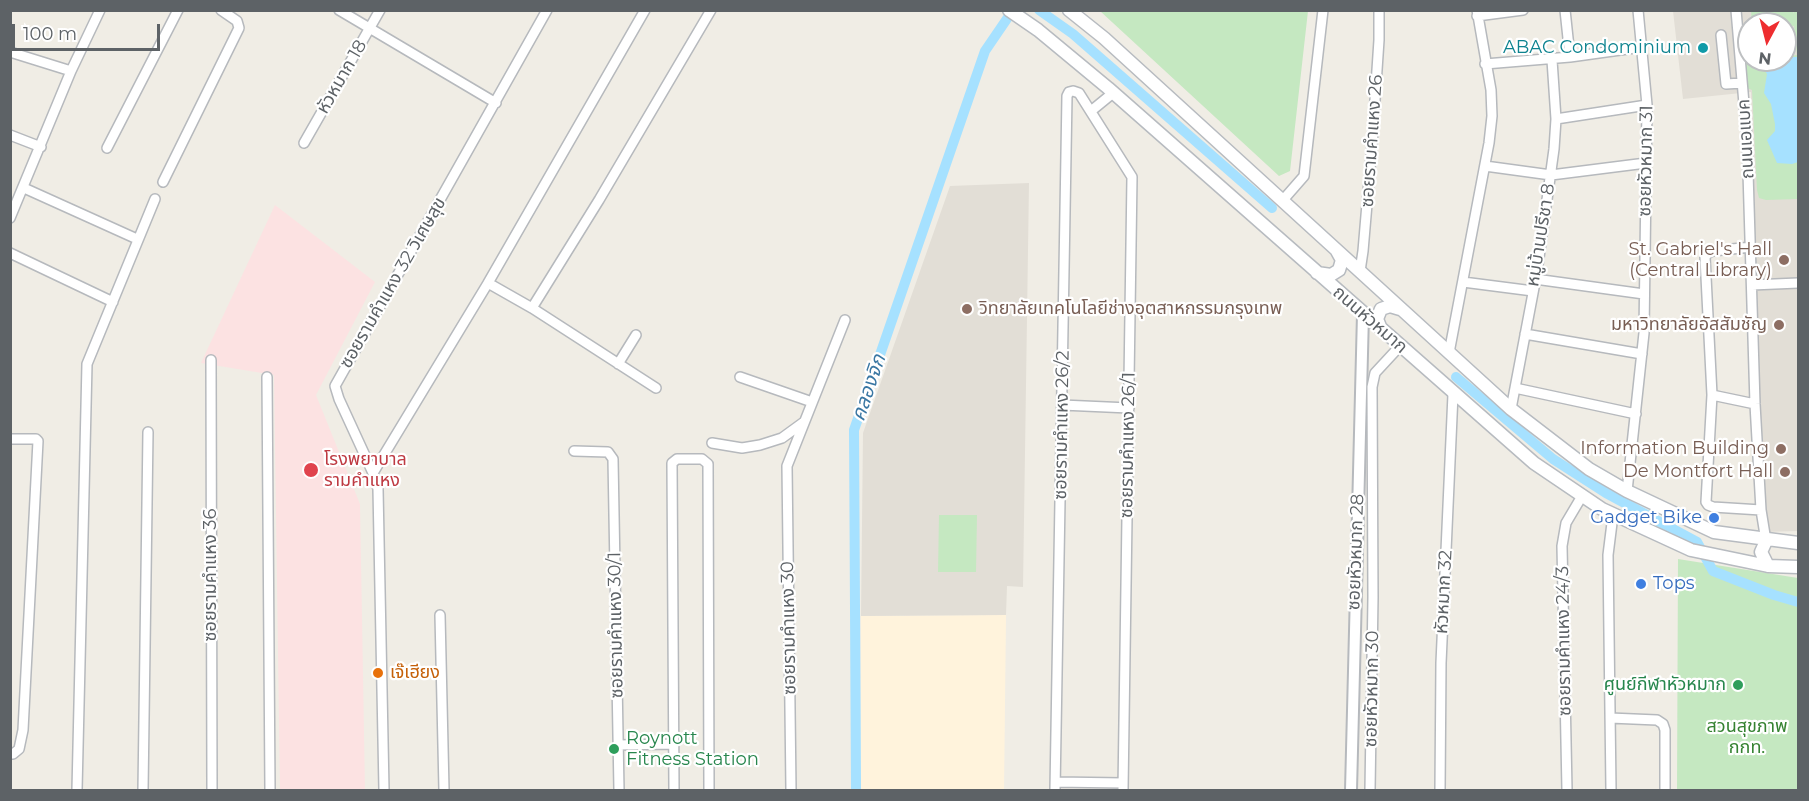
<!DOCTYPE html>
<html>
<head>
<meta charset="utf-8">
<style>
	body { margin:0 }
	#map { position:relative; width:1809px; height:801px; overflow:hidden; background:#f0ede5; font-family:Montserrat,sans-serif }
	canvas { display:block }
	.frame { position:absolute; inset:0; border:12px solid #5d6266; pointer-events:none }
	.north { position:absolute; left:1737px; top:12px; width:60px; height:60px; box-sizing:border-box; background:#fff; border:2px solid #bec0c2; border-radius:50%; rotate:187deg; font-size:16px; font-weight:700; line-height:24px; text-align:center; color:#5d6266 }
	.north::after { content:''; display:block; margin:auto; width:21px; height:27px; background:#ee2d30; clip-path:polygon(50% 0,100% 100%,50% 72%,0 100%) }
	.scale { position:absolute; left:12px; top:24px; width:148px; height:27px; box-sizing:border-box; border:3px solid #5d6266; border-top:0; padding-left:8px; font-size:18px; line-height:21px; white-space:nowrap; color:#5d6266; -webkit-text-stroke:4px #fff; paint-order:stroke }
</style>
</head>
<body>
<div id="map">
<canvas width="1809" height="801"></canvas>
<div class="frame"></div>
<div class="north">N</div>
<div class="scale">100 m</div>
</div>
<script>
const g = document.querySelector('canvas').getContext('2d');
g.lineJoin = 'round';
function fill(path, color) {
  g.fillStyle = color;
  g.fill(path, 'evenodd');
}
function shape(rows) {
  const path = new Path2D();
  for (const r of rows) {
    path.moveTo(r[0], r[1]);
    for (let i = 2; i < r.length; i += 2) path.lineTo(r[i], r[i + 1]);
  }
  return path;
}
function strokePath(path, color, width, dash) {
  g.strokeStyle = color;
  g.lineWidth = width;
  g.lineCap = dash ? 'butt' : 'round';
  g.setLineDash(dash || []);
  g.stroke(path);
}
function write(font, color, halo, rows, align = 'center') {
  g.font = font + ' Montserrat,"Noto Sans Thai",sans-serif';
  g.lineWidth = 4.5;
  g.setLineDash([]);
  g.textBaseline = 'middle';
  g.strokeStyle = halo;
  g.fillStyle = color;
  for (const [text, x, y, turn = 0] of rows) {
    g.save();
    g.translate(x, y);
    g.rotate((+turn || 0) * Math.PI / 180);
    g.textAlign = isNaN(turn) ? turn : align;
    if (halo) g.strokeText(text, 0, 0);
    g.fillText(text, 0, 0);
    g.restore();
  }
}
fill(shape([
	[1006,615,1004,790,861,790,861,616]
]), '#fff3dc');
fill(shape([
	[1673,11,1798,11,1798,531,1764,532,1751,92,1683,99],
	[1749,24,1785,24,1785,60,1749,60],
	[1029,183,1023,587,1007,586,1006,615,861,616,863,433,950,186]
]), '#e2ded6');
fill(shape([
	[275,205,375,282,316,395,360,504,365,790,280,790,274,375,201,363]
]), '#fce2e2');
fill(shape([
	[1100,11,1308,11,1290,171,1279,176],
	[1751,11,1793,11,1794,14,1794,11,1798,11,1798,199,1766,200,1759,198,1757,190,1752,90,1747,88,1741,34,1749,33,1749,60,1785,60,1785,56,1797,55,1794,26,1752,24],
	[939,515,977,515,976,572,938,572],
	[1678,559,1798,578,1798,790,1677,790]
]), '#c5e8c1');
fill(shape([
	[1785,57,1797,57,1798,62,1798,162,1792,164,1777,163,1767,140,1775,131,1775,124,1771,104,1764,93,1767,74,1760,62,1761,60,1785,60]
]), '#a6e1ff');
strokePath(shape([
	[1039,10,1073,34,1272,208],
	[1456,377,1553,459,1606,493,1697,542,1713,571,1774,595,1798,602],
	[856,790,854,430,985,51,1013,10]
]), '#a6e1ff', 10);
const minor = shape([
	[339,10,496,103],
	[1565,10,1570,57],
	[1736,10,1747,139,1755,404,1761,510,1766,541],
	[1477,16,1523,10],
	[1721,35,1726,84,1742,83],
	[10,52,71,71],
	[1485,64,1570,57,1642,47],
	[1091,111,1113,93],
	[1556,119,1647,105],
	[10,135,41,147],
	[304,143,380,10],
	[107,148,178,10],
	[1485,166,1551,175,1646,163],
	[163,182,239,28,237,21,221,10],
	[24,188,137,239],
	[1283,200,1304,176,1323,10],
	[10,218,71,71,100,10],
	[1751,247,1713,251,1708,253,1705,257,1712,395,1755,404],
	[10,253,113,302],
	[1360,271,1363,251,1372,145,1379,40,1379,10],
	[1535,279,1644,294],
	[1463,282,1533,291],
	[488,283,645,10],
	[1752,285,1798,283],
	[532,308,599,200,711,10],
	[1525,334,1642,354],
	[1449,353,1489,143,1492,116,1491,90,1477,10],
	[211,360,212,790],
	[618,364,636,335],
	[267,377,270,790],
	[740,377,812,402],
	[1515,388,1636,414],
	[1712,395,1706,502,1708,505,1713,507,1761,510],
	[1062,405,1129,408],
	[1511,409,1537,272,1554,149,1556,119,1552,60],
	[10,439,36,439,38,441,23,730,19,749,13,754,10,754],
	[712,443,742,448,760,445,782,438,804,422],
	[574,451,608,452,613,459,619,790],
	[373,473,488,283,532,308,656,388],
	[1627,491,1644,333,1647,105,1638,10],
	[440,615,444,790],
	[1610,718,1657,720,1663,724,1665,730,1665,790],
	[618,745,672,744],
	[1056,782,1123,783],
	[77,790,87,364,155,199],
	[143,790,148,432],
	[384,790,378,489,373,473,339,399,335,386,547,10],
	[674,790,672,463,677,459,702,459,708,464,709,790],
	[791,790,787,466,845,320],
	[1055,790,1067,96,1069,92,1073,91,1079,93,1132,177,1123,790],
	[1370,790,1373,597,1372,387,1375,373,1400,346],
	[1440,790,1441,663,1453,394],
	[1567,790,1562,546,1566,523,1582,496],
	[1611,790,1608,555,1613,515]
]);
const tertiary = shape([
	[1351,790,1363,314]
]);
const secondary = shape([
	[1009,10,1038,30,1108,88,1534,463,1602,509,1691,550,1768,566,1798,567],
	[1069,10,1104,38,1511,409,1589,469,1627,491,1714,532,1798,543],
	[1317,273,1331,275,1339,270,1342,260,1337,251],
	[1381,329,1377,319,1381,309,1390,306,1400,309],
	[1766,541,1761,552,1768,566]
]);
strokePath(minor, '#b6b9bd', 12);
strokePath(tertiary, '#b6b9bd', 14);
strokePath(secondary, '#b7bbc0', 15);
strokePath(minor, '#fff', 9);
strokePath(tertiary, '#fff', 10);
strokePath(secondary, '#fff', 12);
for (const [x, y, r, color] of [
	[1703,48,6,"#0f9aa8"],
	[1784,260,6,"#8d6e63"],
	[967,309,6,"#8d6e63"],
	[1779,325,6,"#8d6e63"],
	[1781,449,6,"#8d6e63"],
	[311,470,8,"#e0444e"],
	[1785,472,6,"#8d6e63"],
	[1714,518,6,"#3f7fe0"],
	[1641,584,6,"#3f7fe0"],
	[378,673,6,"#e8710a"],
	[1738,685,6,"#2e9e5b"],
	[614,749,6,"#2e9e5b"]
]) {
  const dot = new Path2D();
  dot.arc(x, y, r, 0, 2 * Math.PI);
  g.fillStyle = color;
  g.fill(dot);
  strokePath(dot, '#fff', 2);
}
write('18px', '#0d838f', '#fff', [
	["ABAC Condominium",1691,48]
], 'right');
write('18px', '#5d6266', '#fff', [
	["หัวหมาก 18",342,77,-60],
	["ถนนเอแบค",1746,139,-93],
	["ซอยรามคำแหง 26",1372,141,-86],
	["ซอยหัวหมาก 31",1646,161,-89],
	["หมู่บ้านปรีชา 8",1541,235,-81],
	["ซอยรามคำแหง 32 วิเศษสุข",393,283,-60],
	["ถนนหัวหมาก",1370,320,41],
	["ซอยรามคำแหง 26/2",1062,425,-89],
	["ซอยรามคำแหง 26/1",1128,445,-89],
	["ซอยหัวหมาก 28",1356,552,-88],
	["ซอยรามคำแหง 36",211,575,-90],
	["หัวหมาก 32",1444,592,-87],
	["ซอยรามคำแหง 30/1",616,625,-91],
	["ซอยรามคำแหง 30",789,628,-91],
	["ซอยรามคำแหง 24/3",1564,641,-91],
	["ซอยหัวหมาก 30",1372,689,-89]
]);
write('18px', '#785e54', '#fff', [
	["St. Gabriel's Hall",1772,250],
	["(Central Library)",1772,271],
	["วิทยาลัยเทคโนโลยีช่างอุตสาหกรรมกรุงเทพ",979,309,"left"],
	["มหาวิทยาลัยอัสสัมชัญ",1767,325],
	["Information Building",1769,449],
	["De Montfort Hall",1773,472]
], 'right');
write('18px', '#be3a42', '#fff', [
	["โรงพยาบาล",324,460],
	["รามคำแหง",324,481]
], 'left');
write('18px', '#366cbe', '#fff', [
	["Gadget Bike",1702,518],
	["Tops",1653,584,"left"]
], 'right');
write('18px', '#c56008', '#fff', [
	["เจ๊เฮียง",390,673]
], 'left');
write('18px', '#27864d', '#fff', [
	["ศูนย์กีฬาหัวหมาก",1726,685],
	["Roynott",626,739,"left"],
	["Fitness Station",626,760,"left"]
], 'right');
write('18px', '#358231', '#fff', [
	["สวนสุขภาพ",1747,727],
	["กกท.",1747,748]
]);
write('italic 20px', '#3a77a3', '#fff', [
	["คลองจิก",869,388,-71]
]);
</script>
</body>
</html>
